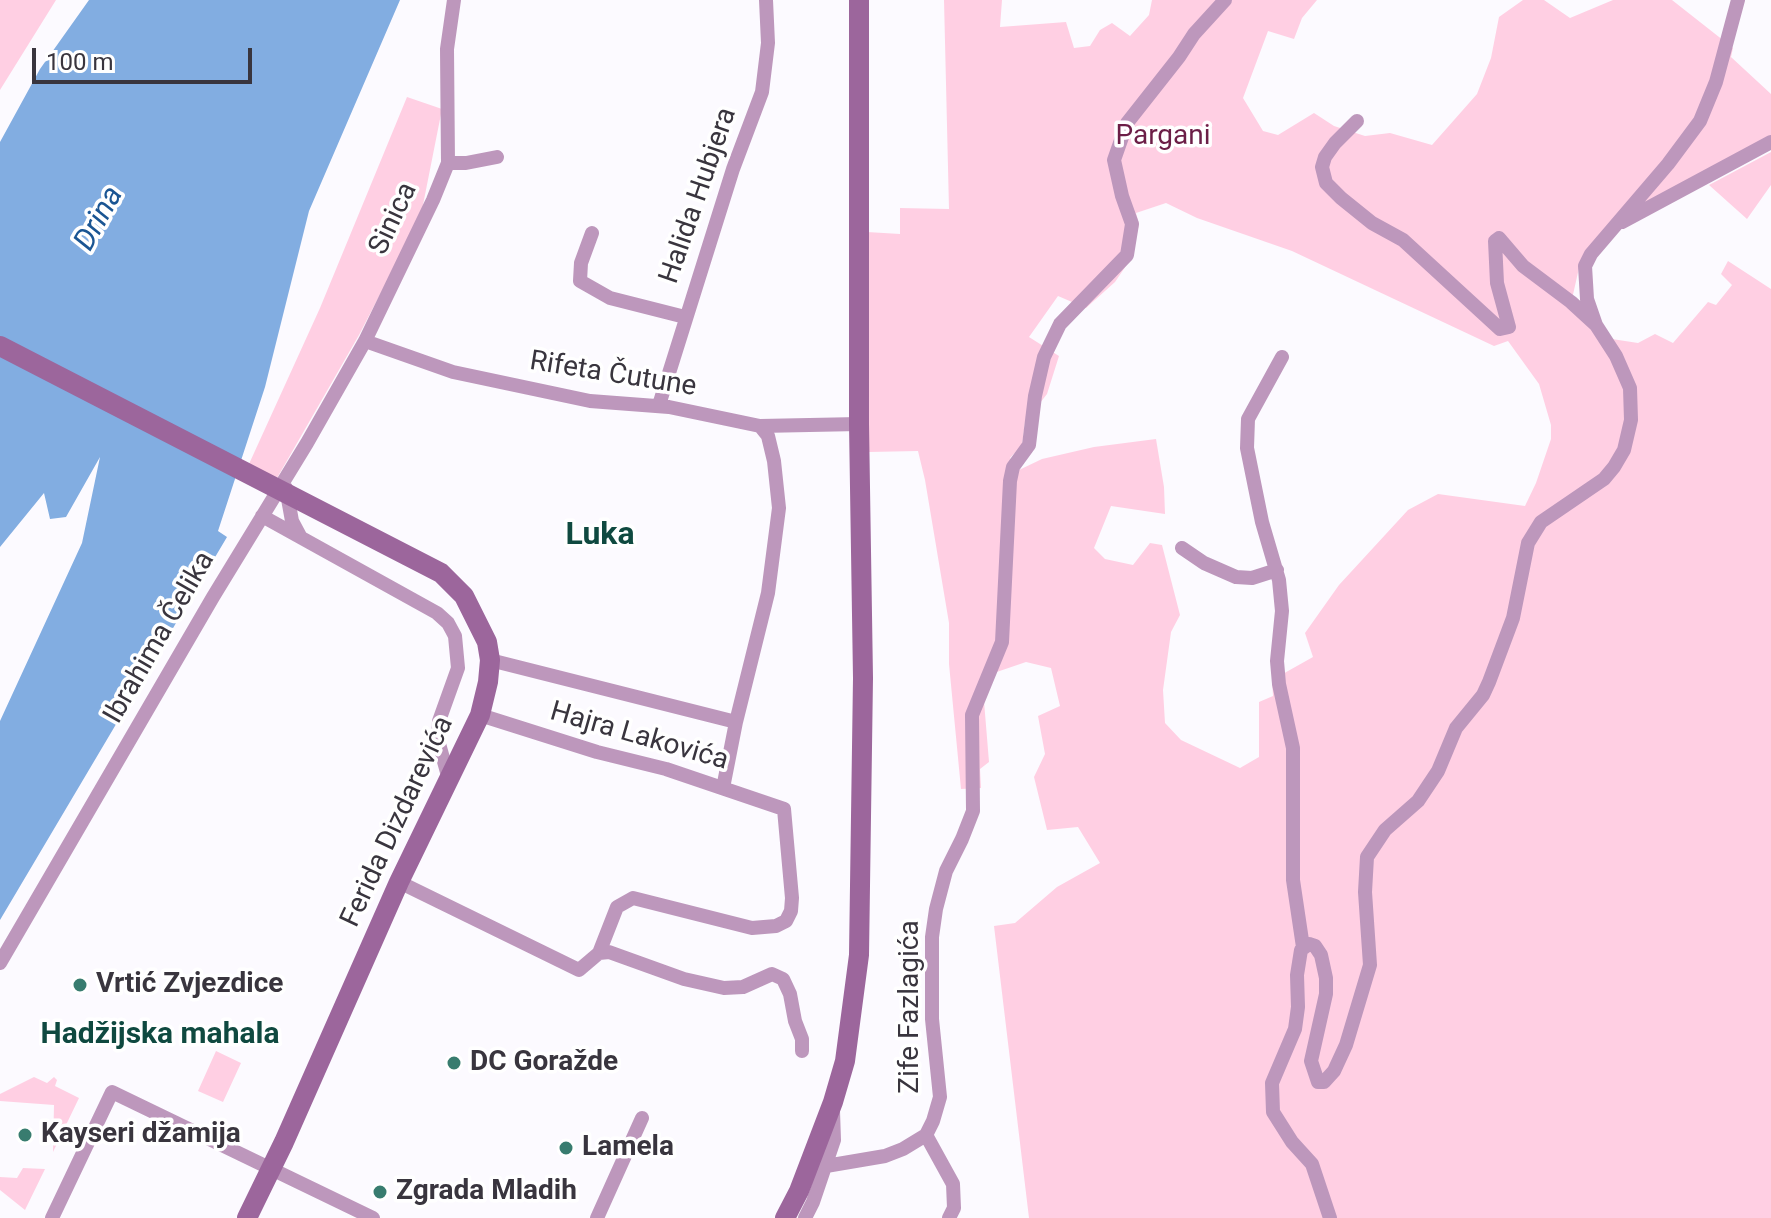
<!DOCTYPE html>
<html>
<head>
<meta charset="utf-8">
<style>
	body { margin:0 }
	#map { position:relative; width:1771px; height:1218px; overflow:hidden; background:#fcfaff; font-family:Roboto,sans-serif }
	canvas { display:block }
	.scale { position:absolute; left:32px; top:48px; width:220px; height:36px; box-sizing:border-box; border:4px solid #39353e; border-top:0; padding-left:10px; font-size:24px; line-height:28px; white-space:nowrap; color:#39353e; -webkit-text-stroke:6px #fff; paint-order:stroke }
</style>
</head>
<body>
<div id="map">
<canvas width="1771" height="1218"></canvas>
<div class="scale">100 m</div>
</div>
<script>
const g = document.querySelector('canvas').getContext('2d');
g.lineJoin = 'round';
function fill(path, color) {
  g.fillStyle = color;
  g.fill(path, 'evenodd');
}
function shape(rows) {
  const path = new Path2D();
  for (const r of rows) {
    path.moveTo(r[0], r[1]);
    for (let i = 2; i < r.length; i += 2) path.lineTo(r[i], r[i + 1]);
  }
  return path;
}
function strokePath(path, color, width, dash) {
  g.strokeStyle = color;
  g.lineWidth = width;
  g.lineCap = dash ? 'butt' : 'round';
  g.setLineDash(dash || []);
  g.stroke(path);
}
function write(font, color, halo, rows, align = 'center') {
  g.font = font + ' Roboto,sans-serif';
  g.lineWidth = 7;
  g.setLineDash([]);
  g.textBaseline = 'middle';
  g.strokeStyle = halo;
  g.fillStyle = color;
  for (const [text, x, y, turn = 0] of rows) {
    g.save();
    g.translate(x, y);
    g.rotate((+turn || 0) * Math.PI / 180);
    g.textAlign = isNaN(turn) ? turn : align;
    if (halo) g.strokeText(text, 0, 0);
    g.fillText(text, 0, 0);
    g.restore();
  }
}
fill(shape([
	[0,0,56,0,0,90],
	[944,0,1002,0,1000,27,1066,22,1074,48,1090,46,1100,30,1112,23,1130,36,1149,15,1152,0,1317,0,1302,18,1294,39,1268,31,1243,98,1263,131,1278,135,1314,113,1334,126,1365,136,1390,133,1432,145,1477,94,1491,58,1499,17,1523,0,1544,0,1570,18,1613,0,1672,0,1733,48,1731,57,1771,94,1771,136,1611,222,1581,259,1570,308,1612,339,1638,343,1655,334,1673,343,1708,302,1716,305,1732,285,1721,274,1728,261,1771,289,1771,1218,1029,1218,994,926,1015,923,1057,887,1100,863,1078,827,1047,830,1034,777,1045,754,1038,716,1060,706,1051,668,1026,662,982,677,989,762,980,769,981,788,961,789,949,664,949,623,925,480,918,451,869,452,867,232,900,234,900,208,949,209],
	[1166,203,1197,218,1292,251,1494,346,1508,341,1539,384,1551,425,1551,439,1536,483,1525,506,1438,494,1408,510,1339,585,1305,633,1313,657,1272,680,1273,696,1259,702,1259,757,1240,768,1181,740,1165,723,1163,690,1171,632,1180,615,1162,545,1150,543,1133,565,1105,559,1094,548,1111,506,1165,514,1164,487,1156,439,1094,447,1042,459,1019,470,1010,458,1022,445,1025,422,1047,394,1059,356,1029,337,1058,296,1086,308,1115,282,1132,257,1139,224,1136,213],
	[407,97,442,109,421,215,359,335,277,478,249,464,320,308],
	[1771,152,1771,185,1747,219,1709,185],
	[216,1051,241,1063,223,1102,198,1091],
	[34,1077,47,1083,54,1077,57,1080,55,1086,79,1098,53,1152,54,1105,0,1101,0,1094],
	[23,1168,45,1169,25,1210,0,1190,0,1177,17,1178]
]), '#ffcfe3');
fill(shape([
	[89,0,400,0,309,211,265,387,218,531,227,537,0,920,0,721,82,543,100,457,66,517,50,519,44,493,0,547,0,142,40,69]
]), '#82ade1');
strokePath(shape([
	[1357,121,1335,143,1325,157,1322,167,1326,183,1341,198,1372,223,1403,240,1500,329,1509,327,1497,283,1495,241,1499,238,1523,266,1571,302,1595,324],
	[448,163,447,49,454,0],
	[1622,222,1771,142],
	[592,233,581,263,580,281,610,298,685,317],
	[365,341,453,372,590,401,669,407,760,426,859,424],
	[1282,357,1248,419,1247,448,1262,522,1279,580,1282,611,1277,661,1279,684,1293,748,1293,880,1303,947],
	[659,405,733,169,762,92,768,43,766,0],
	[286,488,292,521,300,536],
	[262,516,437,613,448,623,455,636,458,668,439,721,438,740,448,776],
	[1182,548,1204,563,1236,577,1252,578,1277,570],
	[490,660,736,722],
	[480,715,597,752,666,769,784,809,792,898,791,911,786,921,776,926,752,928,633,898,617,907,599,953],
	[723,788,736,722,768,593,779,508,774,461,768,436,760,426],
	[399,882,579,970,599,953,609,952,684,979,724,988,743,987,772,974,783,979,790,994,795,1021,802,1039,802,1051],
	[0,963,213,597,307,443,365,341,433,200,448,163,466,163,497,157],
	[926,1135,953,1184,954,1208,949,1218],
	[826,1166,885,1156,903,1149,926,1135,933,1121,940,1097,932,1019,932,937,936,909,946,871,962,839,973,811,972,715,1002,642,1010,481,1013,467,1029,445,1035,396,1044,357,1060,324,1127,255,1132,224,1122,196,1114,160,1127,123,1179,57,1194,34,1225,0],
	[52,1218,112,1092,373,1218],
	[597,1218,642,1118],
	[805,1218,813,1202,834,1140,833,1111],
	[1330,1218,1312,1164,1292,1142,1273,1112,1272,1083,1295,1029,1298,1007,1297,975,1301,950,1309,944,1315,946,1321,955,1326,978,1326,994,1311,1061,1318,1082,1324,1082,1334,1071,1346,1045,1370,965,1365,892,1367,857,1385,830,1418,801,1438,771,1456,728,1483,695,1489,682,1513,618,1528,543,1541,522,1604,479,1614,467,1624,450,1631,420,1630,388,1616,356,1596,325,1587,299,1585,266,1591,254,1668,164,1700,121,1716,82,1738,0]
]), '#bd97bc', 14);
strokePath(shape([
	[0,346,441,573,464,596,487,642,490,660,488,682,480,715,399,882,284,1142,247,1218],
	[785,1218,799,1191,833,1102,845,1061,859,955,863,678,859,424,859,0]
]), '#9c669c', 20);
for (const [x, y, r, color] of [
	[80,985,8,"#387c6f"],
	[454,1063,8,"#387c6f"],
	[25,1135,8,"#387c6f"],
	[566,1148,8,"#387c6f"],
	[380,1192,8,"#387c6f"]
]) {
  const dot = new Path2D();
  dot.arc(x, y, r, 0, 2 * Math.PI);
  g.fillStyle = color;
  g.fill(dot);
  strokePath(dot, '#fff', 3);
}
write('28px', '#6c1e47', '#fff', [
	["Pargani",1163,137]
]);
write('28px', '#39353e', '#fff', [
	["Halida Hubjera",699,196,-71],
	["Sinica",394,219,-65],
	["Rifeta Čutune",613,375,9],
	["Ibrahima Čelika",160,638,-60],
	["Hajra Lakovića",639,737,16],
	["Ferida Dizdarevića",398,822,-65],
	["Zife Fazlagića",911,1007,-90]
]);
write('bold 28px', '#39353e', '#fff', [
	["Vrtić Zvjezdice",96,985],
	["DC Goražde",470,1063],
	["Kayseri džamija",41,1135],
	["Lamela",582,1148],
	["Zgrada Mladih",396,1192]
], 'left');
write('italic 30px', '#1a5593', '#fff', [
	["Drina",100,219,-61]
]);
write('bold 30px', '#0f4940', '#fff', [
	["Hadžijska mahala",160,1035]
]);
write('bold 32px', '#0f4940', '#fff', [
	["Luka",600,536]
]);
</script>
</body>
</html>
